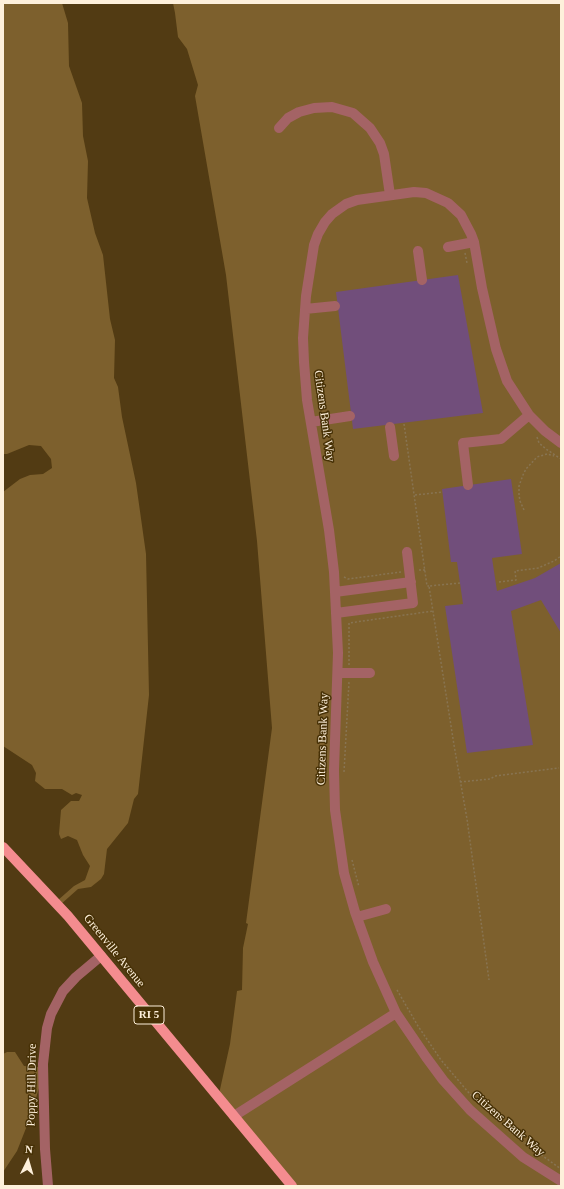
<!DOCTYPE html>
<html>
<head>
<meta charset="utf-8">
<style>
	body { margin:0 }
	#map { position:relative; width:564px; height:1189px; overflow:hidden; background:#523b13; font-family:"Times New Roman",serif }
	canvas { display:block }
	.frame { position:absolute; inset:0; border:4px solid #fef0db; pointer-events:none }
	.north { position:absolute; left:8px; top:1141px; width:40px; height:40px; -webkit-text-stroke:3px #473106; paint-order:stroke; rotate:5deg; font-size:11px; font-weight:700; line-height:16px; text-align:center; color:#fef0db }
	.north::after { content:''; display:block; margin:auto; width:14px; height:18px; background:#fef0db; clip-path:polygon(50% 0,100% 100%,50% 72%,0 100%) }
</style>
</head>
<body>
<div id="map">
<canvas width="564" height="1189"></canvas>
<div class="frame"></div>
<div class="north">N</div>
</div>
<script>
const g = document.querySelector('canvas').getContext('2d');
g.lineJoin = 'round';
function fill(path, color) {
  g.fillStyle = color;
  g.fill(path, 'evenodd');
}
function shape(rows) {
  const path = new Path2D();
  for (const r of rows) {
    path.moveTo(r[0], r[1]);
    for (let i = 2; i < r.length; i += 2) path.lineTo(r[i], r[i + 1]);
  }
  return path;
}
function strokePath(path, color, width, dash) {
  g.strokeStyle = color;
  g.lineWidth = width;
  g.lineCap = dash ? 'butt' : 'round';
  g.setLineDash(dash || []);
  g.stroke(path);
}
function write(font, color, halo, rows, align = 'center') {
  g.font = font + ' "Times New Roman",serif';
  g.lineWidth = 3;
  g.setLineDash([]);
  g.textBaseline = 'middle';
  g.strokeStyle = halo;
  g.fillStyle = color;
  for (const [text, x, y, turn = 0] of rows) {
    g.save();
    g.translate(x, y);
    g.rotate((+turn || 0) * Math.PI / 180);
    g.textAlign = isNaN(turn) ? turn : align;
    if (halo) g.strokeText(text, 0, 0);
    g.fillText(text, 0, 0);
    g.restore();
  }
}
fill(shape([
	[3,3,62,3,68,23,69,66,82,103,83,136,88,161,87,198,95,233,103,255,110,319,115,340,114,378,118,387,122,417,136,483,146,554,149,695,138,794,134,799,128,823,107,849,104,874,101,879,91,887,78,889,60,905,57,901,74,886,85,880,90,866,83,855,77,840,68,836,61,839,59,834,61,810,71,801,79,801,82,795,76,793,72,795,62,789,45,789,35,781,36,773,32,765,3,746,3,492,20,479,30,475,43,474,52,468,51,459,41,446,29,445,7,454,3,454],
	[173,3,561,3,561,1186,294,1186,219,1094,230,1044,237,991,242,990,243,948,248,924,246,923,272,728,257,541,226,275,195,96,198,85,187,49,178,37,175,13],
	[7,1052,15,1052,24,1066,39,1067,39,1088,30,1118,17,1151,3,1172,3,1054]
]), '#7d602d');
fill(shape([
	[458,275,483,413,353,429,336,292],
	[511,479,522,554,492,558,497,591,535,578,561,563,561,633,541,600,511,611,533,745,467,753,445,606,463,604,457,562,451,562,442,489]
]), '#714e7b');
strokePath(shape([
	[465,253,467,263],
	[404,424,427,586,429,586],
	[537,437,539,443,546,449,561,459],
	[415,495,443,492],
	[524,510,520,501,519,495,519,486,523,475,526,469,537,457,547,454,554,456],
	[419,570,425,570],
	[344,577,348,579,401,572],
	[499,582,516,580,515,571,538,568,554,561,561,556],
	[460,583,429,586,454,745,467,819,489,980],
	[349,665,349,623,433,611],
	[344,772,349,682],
	[460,782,490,779,495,776,559,768],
	[352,860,359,887],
	[397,990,418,1026,441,1060,469,1093,498,1121],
	[509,1131,526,1144,561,1169]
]), '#887452', 1.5, [2, 2]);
strokePath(shape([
	[279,128,288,118,299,112,314,108,332,107,353,113,370,128,380,143,384,154,390,195],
	[448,247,474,242],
	[418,251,422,280],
	[305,309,335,306],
	[311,422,350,416],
	[390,427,394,456],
	[468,485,463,443,501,439,529,415],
	[335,592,411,582],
	[336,613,413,603,407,552],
	[338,673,370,673],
	[357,917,386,909],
	[396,1013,373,962,355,912,344,873,335,810,334,770,338,653,334,572,329,530,307,400,304,362,303,338,306,296,314,245,318,234,325,222,332,214,346,204,357,200,414,192,426,193,448,203,461,215,471,234,474,242,482,288,496,349,507,381,529,415,545,431,561,443],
	[234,1116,396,1013,426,1057,443,1080,470,1110,523,1157,561,1181],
	[48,1186,45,1149,43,1064,47,1028,51,1014,63,991,76,977,101,956]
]), '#a46365', 10);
strokePath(shape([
	[3,847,68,916,292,1186]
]), '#f48c8f', 10);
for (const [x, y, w] of [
	[149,1015,30]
]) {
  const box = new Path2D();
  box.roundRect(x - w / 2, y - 9, w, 18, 3);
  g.fillStyle = '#473106';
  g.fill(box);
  strokePath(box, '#fef0db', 1);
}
write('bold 11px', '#fef0db', null, [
	["RI 5",149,1015]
]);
write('12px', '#fef0db', '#473106', [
	["Citizens Bank Way",324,416,82],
	["Citizens Bank Way",323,739,-88],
	["Greenville Avenue",114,951,51],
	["Poppy Hill Drive",32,1085,-89],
	["Citizens Bank Way",508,1124,41]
]);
</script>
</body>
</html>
